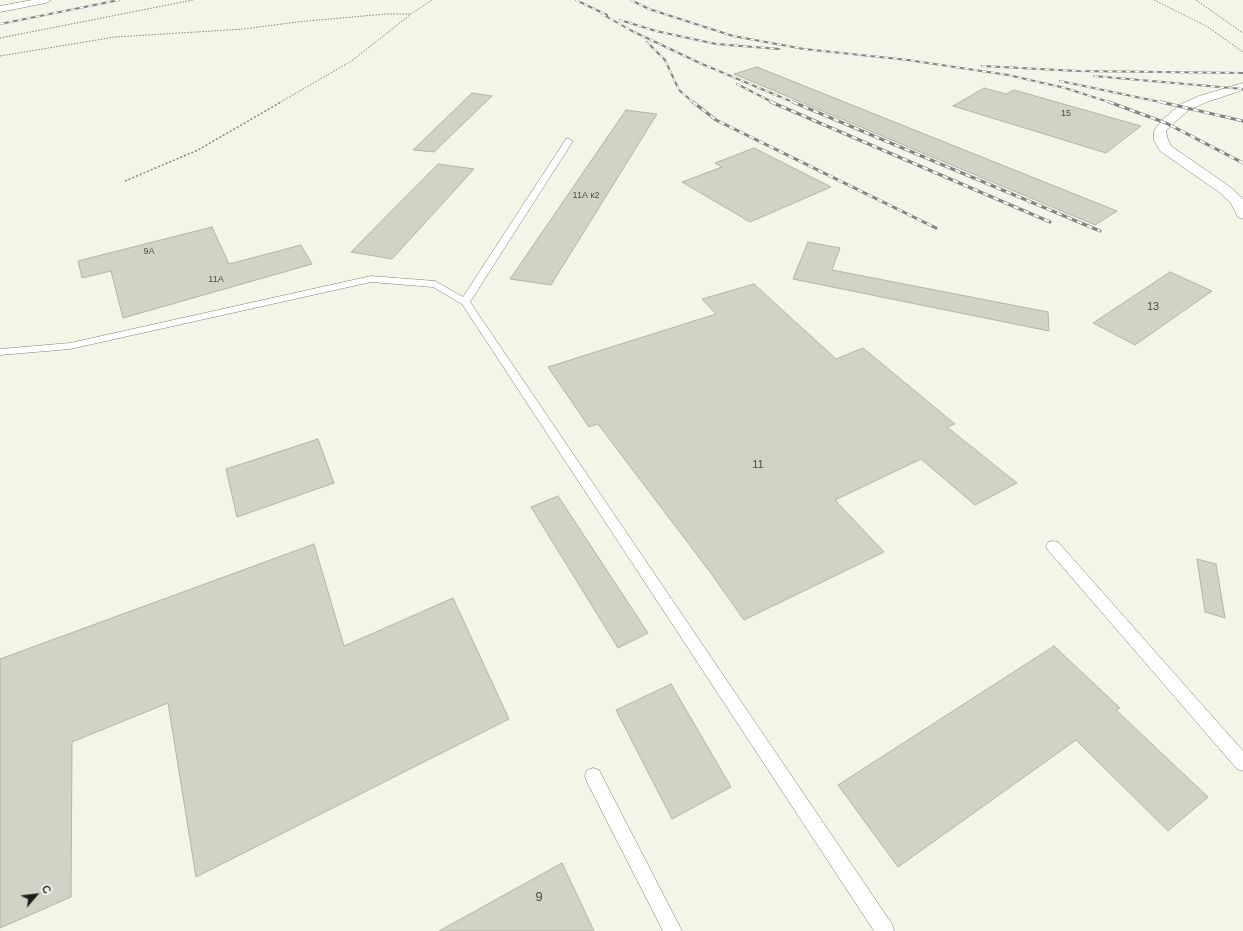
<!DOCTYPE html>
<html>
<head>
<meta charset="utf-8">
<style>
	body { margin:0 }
	#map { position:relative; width:1243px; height:931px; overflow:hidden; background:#f3f5e6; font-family:Helvetica,sans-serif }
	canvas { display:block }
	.north { position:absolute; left:16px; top:875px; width:40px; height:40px; -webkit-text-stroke:3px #fff; paint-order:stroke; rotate:62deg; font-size:11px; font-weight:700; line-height:16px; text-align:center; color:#20201b }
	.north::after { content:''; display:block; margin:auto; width:14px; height:18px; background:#20201b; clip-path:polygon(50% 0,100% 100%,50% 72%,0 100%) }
</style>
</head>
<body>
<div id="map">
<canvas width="1243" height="931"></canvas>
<div class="north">С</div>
</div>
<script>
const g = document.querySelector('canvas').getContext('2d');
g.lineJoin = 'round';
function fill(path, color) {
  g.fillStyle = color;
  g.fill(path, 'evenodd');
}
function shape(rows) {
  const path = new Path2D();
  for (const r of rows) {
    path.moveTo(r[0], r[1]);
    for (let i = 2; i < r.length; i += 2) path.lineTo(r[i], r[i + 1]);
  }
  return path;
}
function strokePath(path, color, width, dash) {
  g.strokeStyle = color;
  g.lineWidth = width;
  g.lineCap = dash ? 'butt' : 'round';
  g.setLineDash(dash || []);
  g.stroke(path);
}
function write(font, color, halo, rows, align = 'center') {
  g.font = font + ' Helvetica,sans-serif';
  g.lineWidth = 4;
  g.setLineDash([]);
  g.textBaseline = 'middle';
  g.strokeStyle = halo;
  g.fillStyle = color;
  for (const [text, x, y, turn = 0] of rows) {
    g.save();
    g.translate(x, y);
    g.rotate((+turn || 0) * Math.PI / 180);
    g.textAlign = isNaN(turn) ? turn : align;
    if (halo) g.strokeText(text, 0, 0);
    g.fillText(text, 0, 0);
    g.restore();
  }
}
const building = shape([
	[757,67,1117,211,1095,225,734,74,757,67],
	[984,88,1006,94,1014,90,1141,126,1106,153,953,106,984,88],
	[472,93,492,96,434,152,413,150,472,93],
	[626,110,657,114,551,285,510,279,626,110],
	[754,148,831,187,750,222,682,182,722,167,715,163,754,148],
	[438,164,474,169,392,259,351,252,438,164],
	[212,227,229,264,301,245,312,264,123,318,111,271,82,278,78,261,212,227],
	[808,242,840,248,832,270,1048,312,1049,331,793,279,808,242],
	[1170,272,1212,291,1135,345,1093,323,1170,272],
	[754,284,836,359,863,348,955,424,947,427,1017,483,975,505,921,459,835,500,884,552,744,620,710,572,598,424,589,427,548,367,716,314,702,299,754,284],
	[318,439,334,483,237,517,226,469,318,439],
	[558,496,648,633,618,648,531,507,558,496],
	[314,544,344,646,453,598,509,719,196,877,168,703,72,742,71,897,0,928,0,659,314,544],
	[1197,559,1216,564,1225,618,1205,612,1197,559],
	[1054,646,1120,708,1116,710,1208,797,1168,831,1076,740,898,867,838,785,1054,646],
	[671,684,731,787,672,819,616,710,671,684],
	[562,863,594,931,439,931,562,863]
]);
fill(building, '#d1d4c4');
strokePath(building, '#b2b4a6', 1);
const lane = shape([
	[566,139,569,139,573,141,470,302,892,924,894,931,874,931,462,304,433,287,371,282,70,349,0,355,0,349,70,343,371,276,435,281,463,297,566,139],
	[1053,541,1058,542,1243,751,1243,771,1237,769,1048,550,1046,546,1048,542,1053,541],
	[593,768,599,770,682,931,663,931,587,782,585,776,587,770,593,768]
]);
const street = shape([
	[32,0,51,0,46,3,0,12,0,6,32,0],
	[1243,83,1243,90,1207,102,1189,110,1170,126,1166,131,1168,140,1171,146,1229,186,1241,197,1243,199,1243,219,1238,217,1230,202,1219,192,1160,151,1154,140,1154,131,1162,120,1181,104,1199,96,1243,83]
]);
strokePath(lane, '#7e8072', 1);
strokePath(street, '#7e8072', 1);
strokePath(shape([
	[1154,0,1208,27,1243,52],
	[1196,0,1243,33],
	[0,38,193,0],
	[0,56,115,37,244,29,297,22,386,14,411,14],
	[279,103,353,60,411,14,432,0]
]), '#83847b', 1, [1.5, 1.5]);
strokePath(shape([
	[125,181,198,150,281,102]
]), '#83847b', 1.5, [2, 2]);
fill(lane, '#fff');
fill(street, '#fff');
const railFar1 = shape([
	[576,0,607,15],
	[631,0,649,9,733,36,804,49,908,60,1008,75,1065,88,1112,103],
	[602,14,632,31,702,64,795,103],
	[620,20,656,31,716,44,779,49],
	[0,24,119,0],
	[647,42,665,60,679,90,694,103],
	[982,66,1078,71,1243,73],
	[1094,76,1243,89],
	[1060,81,1165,103],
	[737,84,774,103]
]);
const rail = shape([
	[693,102,716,120,936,228],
	[771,102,1050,222],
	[793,102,1100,231],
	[1109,102,1166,123,1243,163],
	[1161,102,1243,121]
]);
strokePath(railFar1, '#83847b', 2);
strokePath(rail, '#83847b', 3);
strokePath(railFar1, '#fff', 1.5, [4.5]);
strokePath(rail, '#fff', 2, [5.5]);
write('9px', '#4c4d45', null, [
	["15",1066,114],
	["11А к2",586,196],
	["9А",149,252],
	["11А",216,280]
]);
write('11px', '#4c4d45', null, [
	["13",1153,307],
	["11",758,465]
]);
write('13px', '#4c4d45', null, [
	["9",539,897]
]);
</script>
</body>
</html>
